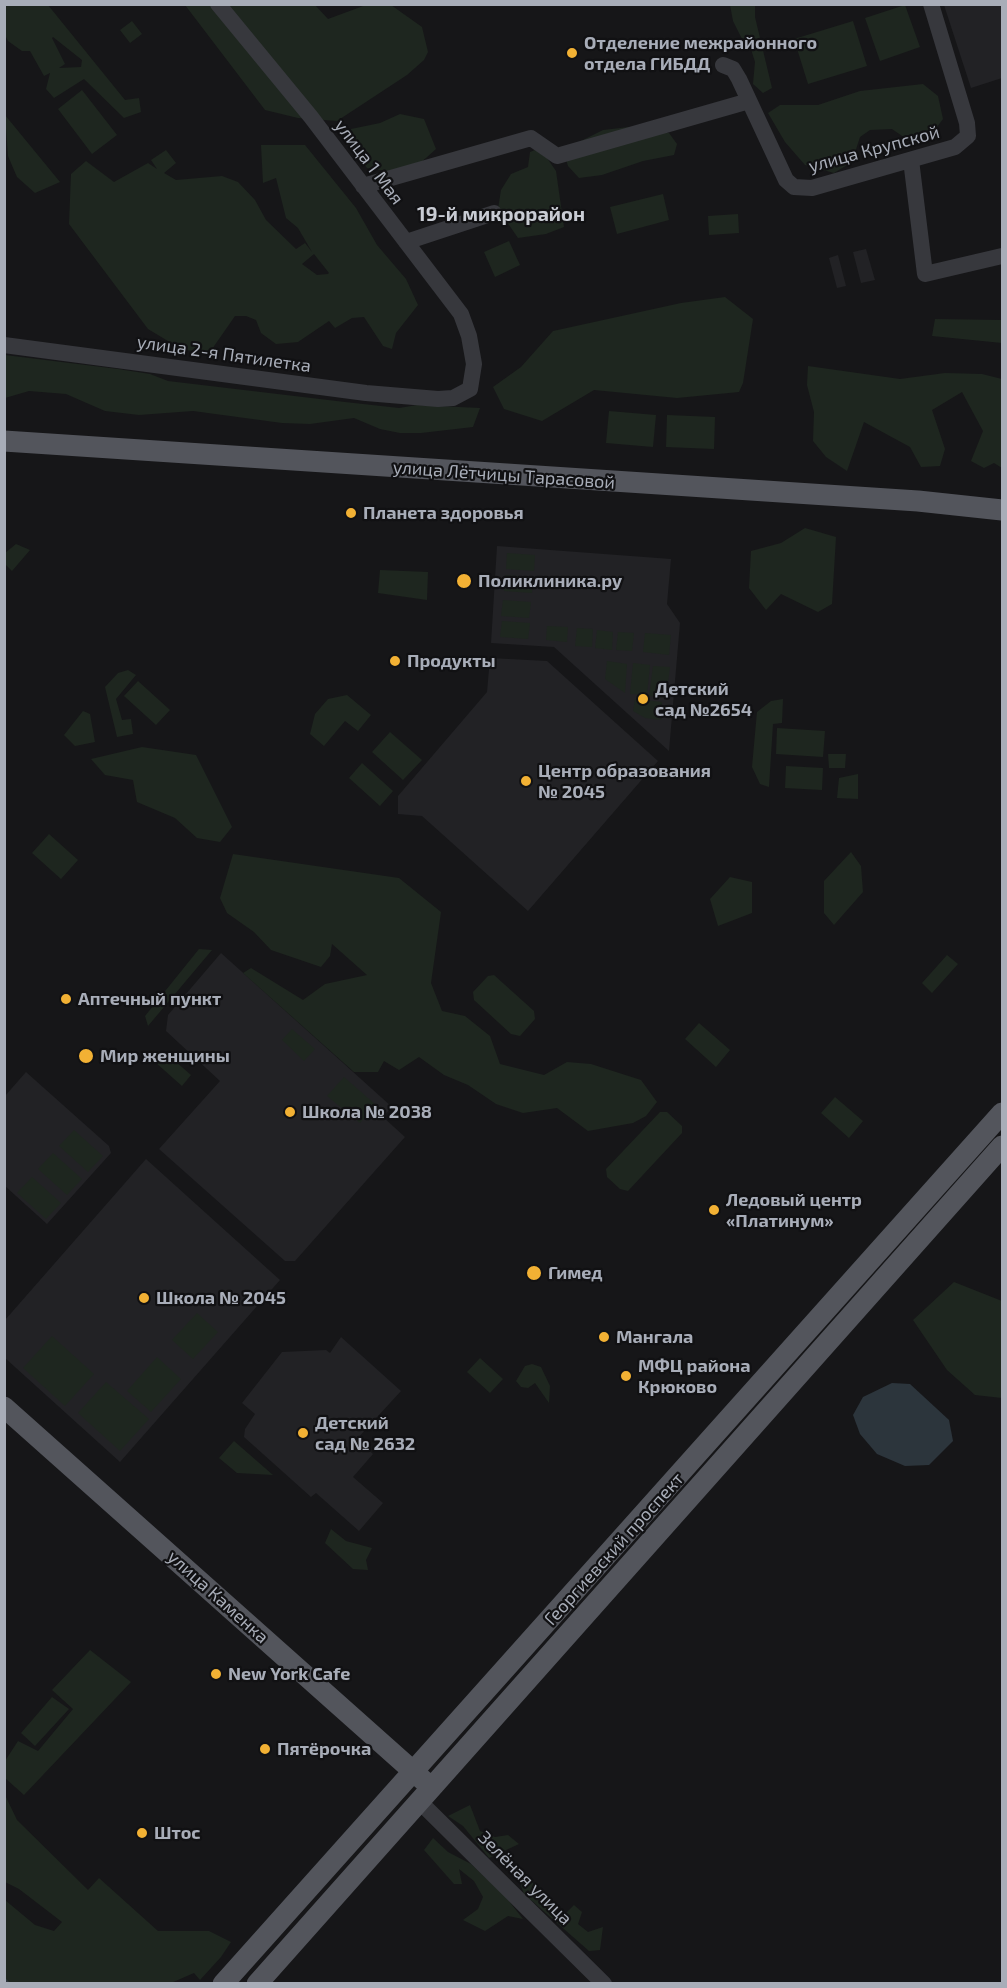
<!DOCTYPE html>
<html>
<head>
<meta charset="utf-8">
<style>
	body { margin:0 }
	#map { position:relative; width:1007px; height:1988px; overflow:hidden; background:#161618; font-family:"Exo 2",sans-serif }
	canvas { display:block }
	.frame { position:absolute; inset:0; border:6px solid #a8adb8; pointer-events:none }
</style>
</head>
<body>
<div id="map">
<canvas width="1007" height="1988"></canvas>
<div class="frame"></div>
</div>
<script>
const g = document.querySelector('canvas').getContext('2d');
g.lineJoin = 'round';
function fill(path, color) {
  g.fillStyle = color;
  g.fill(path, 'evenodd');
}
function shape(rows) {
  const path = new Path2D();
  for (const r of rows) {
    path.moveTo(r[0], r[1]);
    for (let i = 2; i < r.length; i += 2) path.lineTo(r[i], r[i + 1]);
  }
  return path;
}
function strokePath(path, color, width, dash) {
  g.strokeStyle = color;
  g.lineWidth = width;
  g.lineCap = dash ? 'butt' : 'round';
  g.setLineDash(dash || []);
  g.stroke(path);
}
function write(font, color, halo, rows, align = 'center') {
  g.font = font + ' "Exo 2",sans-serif';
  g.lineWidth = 4.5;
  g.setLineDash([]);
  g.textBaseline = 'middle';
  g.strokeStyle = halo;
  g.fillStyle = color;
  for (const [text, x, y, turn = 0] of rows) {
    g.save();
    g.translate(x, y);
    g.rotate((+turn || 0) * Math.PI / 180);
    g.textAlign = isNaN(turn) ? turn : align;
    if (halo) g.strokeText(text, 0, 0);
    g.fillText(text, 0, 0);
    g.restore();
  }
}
fill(shape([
	[944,5,1002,5,1002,78,971,88],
	[866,249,875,280,861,283,853,252],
	[838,255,846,286,837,288,829,258],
	[497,546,671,559,667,604,680,623,669,751,554,647,491,643],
	[490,658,547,661,658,761,528,911,422,816,398,814,398,796,487,692],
	[221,953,392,1107,383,1117,405,1137,295,1261,285,1261,159,1149,220,1081,166,1031,168,1015],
	[26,1072,109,1146,111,1153,47,1224,5,1186,5,1096],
	[146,1159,280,1280,120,1462,5,1358,5,1320],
	[341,1337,401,1391,357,1439,373,1454,353,1477,383,1503,359,1531,316,1493,311,1497,244,1437,245,1429,255,1414,242,1403,282,1352,326,1350,330,1353]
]), '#222225');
fill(shape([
	[4,5,48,5,125,100,139,98,141,112,124,118,84,79,54,98,46,89,50,73,44,76,30,51,22,51,8,41,5,35],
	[53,37,82,60,81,67,59,68,65,64,52,38],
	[185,5,315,5,328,19,366,5,391,5,422,27,428,52,424,60,407,75,337,121,298,118,265,110],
	[730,5,755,5,755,17,772,88,763,93,753,84,755,62,750,46,741,37,733,21],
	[905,5,920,47,880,61,865,18],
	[132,21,142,34,130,43,120,30],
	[853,21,867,66,808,84,794,39],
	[923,84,938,96,943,119,931,135,908,140,892,129,870,130,860,137,852,162,834,173,805,165,785,142,768,113,780,105,818,105,860,91],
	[82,90,117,135,92,154,58,109],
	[400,114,424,119,436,149,417,166,399,173,367,168,344,136,351,129,380,123],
	[5,115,60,182,35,193,17,177,8,156],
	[629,127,669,133,677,144,674,155,643,161,602,175,579,178,568,166,565,156,573,145,603,130],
	[261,145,305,145,356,208,377,245,406,279,418,305,396,333,392,349,383,346,364,317,352,318,335,328,329,321,298,342,276,344,261,333,256,320,246,316,235,316,210,352,183,350,148,329,69,224,71,174,86,161,114,182,148,163,157,169,151,160,166,150,176,163,164,173,176,180,222,176,238,182,255,200,266,220,296,249,305,243,312,252,298,228,286,218,276,178,263,183],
	[314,254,329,273,328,274,317,275,302,264],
	[535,150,547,158,556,171,564,227,546,234,518,238,498,209,501,190,511,174,528,167,530,152],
	[663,194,669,220,617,234,610,207],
	[738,214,739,233,709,235,708,216],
	[509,241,520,265,495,277,484,252],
	[725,297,753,319,743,383,739,392,677,398,594,390,542,421,504,409,493,387,521,367,553,331,681,303],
	[935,319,1002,320,1002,343,932,336],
	[5,355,118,369,150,374,168,381,345,402,399,408,417,405,480,408,473,427,421,433,400,433,380,429,354,418,310,424,282,423,193,411,139,415,105,411,66,394,29,391,5,398],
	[808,366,900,379,945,373,982,374,1002,379,1002,468,994,463,984,468,971,461,983,431,962,392,932,410,945,449,940,466,921,467,910,447,864,422,847,471,826,457,813,441,814,412,807,385],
	[609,411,656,415,653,447,606,443],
	[667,415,715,417,714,449,666,447],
	[805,528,836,537,832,604,818,612,781,594,766,610,749,588,751,551,781,543],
	[16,544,30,550,12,571,5,564,5,553],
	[507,553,535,555,534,571,506,569],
	[380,570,428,572,427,600,378,593],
	[505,575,533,577,532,593,504,591],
	[503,600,531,602,529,618,501,616],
	[502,621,530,623,528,639,500,637],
	[547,626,568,627,567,642,546,640],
	[577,628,593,629,592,647,575,646],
	[597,630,613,632,612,650,595,648],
	[618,632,634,633,632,651,616,650],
	[645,633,671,635,669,655,643,652],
	[607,661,627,664,625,693,605,679],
	[633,663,650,665,647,695,630,694],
	[653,666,670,667,666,698,649,696],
	[128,670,136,675,116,699,122,720,131,719,133,734,117,737,105,687,118,673],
	[138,681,170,710,156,725,124,696],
	[347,695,371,715,358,731,345,721,324,746,310,734,315,714,328,699],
	[635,699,662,702,661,720,645,718,633,711],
	[783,699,782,723,773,724,769,787,760,784,752,767,757,712,771,701],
	[83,711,90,714,95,742,75,746,64,735],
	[777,728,825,731,823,757,776,754],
	[390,732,422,760,403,780,372,752],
	[142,747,196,755,232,827,220,842,197,838,175,818,137,802,133,780,105,775,91,759],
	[828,754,846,754,845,768,829,768],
	[362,763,393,791,380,806,349,778],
	[786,766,823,768,822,790,785,788],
	[858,774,858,799,837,798,839,778],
	[49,834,78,860,61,879,32,853],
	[851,852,861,866,863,892,834,925,824,913,824,881],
	[233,854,399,878,441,912,431,983,442,1011,465,1016,490,1036,500,1064,544,1075,567,1062,591,1064,641,1080,657,1102,646,1116,633,1123,588,1131,557,1108,523,1113,496,1104,468,1085,444,1075,419,1057,399,1070,384,1061,378,1072,354,1072,243,973,251,968,303,1000,325,984,367,975,332,944,330,956,321,967,271,950,254,932,227,913,220,898],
	[730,877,752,882,752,913,718,926,710,899],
	[199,949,212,950,148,1026,145,1016],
	[947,955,958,964,932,993,922,983],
	[494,975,534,1011,535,1019,520,1036,511,1034,474,1000,473,992,488,976],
	[699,1023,730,1050,716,1067,685,1039],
	[292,1029,315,1049,304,1061,282,1040],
	[167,1054,191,1075,182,1086,156,1063],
	[344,1077,376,1105,360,1123,327,1096],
	[835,1097,863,1121,849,1138,821,1113],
	[660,1112,667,1112,682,1126,682,1133,628,1191,620,1189,607,1177,606,1169],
	[74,1130,103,1156,88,1172,59,1146],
	[53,1153,82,1179,67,1195,38,1169],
	[32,1177,61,1203,46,1219,17,1193],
	[954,1282,1002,1301,1002,1398,975,1395,947,1370,913,1320],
	[197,1313,218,1332,193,1359,172,1340],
	[52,1336,94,1374,65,1406,23,1368],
	[157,1357,181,1379,151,1412,127,1391],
	[480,1358,503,1379,490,1393,467,1372],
	[532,1364,541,1367,550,1386,549,1403,535,1383,528,1388,521,1387,516,1381,525,1366],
	[106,1382,149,1419,120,1451,78,1413],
	[234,1441,273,1475,237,1473,219,1458],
	[331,1529,346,1541,372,1548,366,1560,368,1570,353,1569,325,1543],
	[90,1650,131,1682,24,1795,5,1778,5,1761,18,1741,38,1751,73,1709,52,1690],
	[52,1697,69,1709,35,1746,21,1733],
	[5,1795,17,1820,88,1890,99,1878,158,1931,209,1931,231,1942,221,1957,200,1980,194,1973,171,1983,5,1983,5,1900,35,1925,54,1931,62,1922,19,1889,5,1882],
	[470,1805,480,1831,495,1837,508,1835,519,1844,489,1858,463,1826,448,1816],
	[433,1838,448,1852,471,1864,505,1896,523,1919,508,1916,485,1931,463,1920,478,1909,483,1897,474,1881,459,1869,462,1884,454,1884,424,1850],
	[517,1875,532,1882,564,1915,574,1905,582,1912,578,1924,588,1932,603,1927,600,1950,589,1951,524,1894]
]), '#1e261f');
fill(shape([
	[892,1383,910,1384,949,1420,953,1441,929,1465,905,1466,877,1454,860,1434,853,1415,863,1397]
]), '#2c353c');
strokePath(shape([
	[4,1979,9,1984]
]), '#2c353c', 3);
strokePath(shape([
	[723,65,733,69,739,79,786,180,794,187,812,188,955,147,968,136,967,123,931,4],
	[911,160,925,274,1002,256],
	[363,186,531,138,557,156,749,101],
	[406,242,494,213],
	[4,345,366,393,438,399,453,398,470,389,474,364,469,336,461,314,311,117,218,4],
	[419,1801,604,1984]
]), '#37383d', 16);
strokePath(shape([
	[4,441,918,501,1002,510],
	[4,1407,424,1781],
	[223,1984,1002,1113],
	[257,1984,1002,1146]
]), '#53555c', 21);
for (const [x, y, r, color] of [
	[572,53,6,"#f2b134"],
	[351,513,6,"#f2b134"],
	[464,581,8,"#f2b134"],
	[395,661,6,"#f2b134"],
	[643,699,6,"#f2b134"],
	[526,781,6,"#f2b134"],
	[66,999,6,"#f2b134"],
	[86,1056,8,"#f2b134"],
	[290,1112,6,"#f2b134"],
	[714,1210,6,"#f2b134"],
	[534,1273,8,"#f2b134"],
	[144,1298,6,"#f2b134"],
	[604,1337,6,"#f2b134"],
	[626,1376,6,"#f2b134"],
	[303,1433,6,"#f2b134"],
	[216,1674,6,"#f2b134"],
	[265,1749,6,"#f2b134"],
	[142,1833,6,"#f2b134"]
]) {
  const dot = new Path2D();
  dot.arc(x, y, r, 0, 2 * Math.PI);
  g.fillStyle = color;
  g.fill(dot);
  strokePath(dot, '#111113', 2);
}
write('bold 18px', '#a8adb8', '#111113', [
	["Отделение межрайонного",584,43],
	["отдела ГИБДД",584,64],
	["Планета здоровья",363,513],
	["Поликлиника.ру",478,581],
	["Продукты",407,661],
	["Детский",655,689],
	["сад №2654",655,710],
	["Центр образования",538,771],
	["№ 2045",538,792],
	["Аптечный пункт",78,999],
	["Мир женщины",100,1056],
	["Школа № 2038",302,1112],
	["Ледовый центр",726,1200],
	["«Платинум»",726,1221],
	["Гимед",548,1273],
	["Школа № 2045",156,1298],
	["Мангала",616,1337],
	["МФЦ района",638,1366],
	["Крюково",638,1387],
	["Детский",315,1423],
	["сад № 2632",315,1444],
	["New York Cafe",228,1674],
	["Пятёрочка",277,1749],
	["Штос",154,1833]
], 'left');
write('18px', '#a8adb8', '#111113', [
	["улица Крупской",874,149,-15],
	["улица 1 Мая",369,162,53],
	["улица 2-я Пятилетка",224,354,8],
	["улица Лётчицы Тарасовой",504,475,4],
	["Георгиевский проспект",614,1549,-48],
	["улица Каменка",218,1597,42],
	["Зелёная улица",525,1878,45]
]);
write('bold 20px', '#c9ccd4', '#111113', [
	["19-й микрорайон",501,214]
]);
</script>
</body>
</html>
